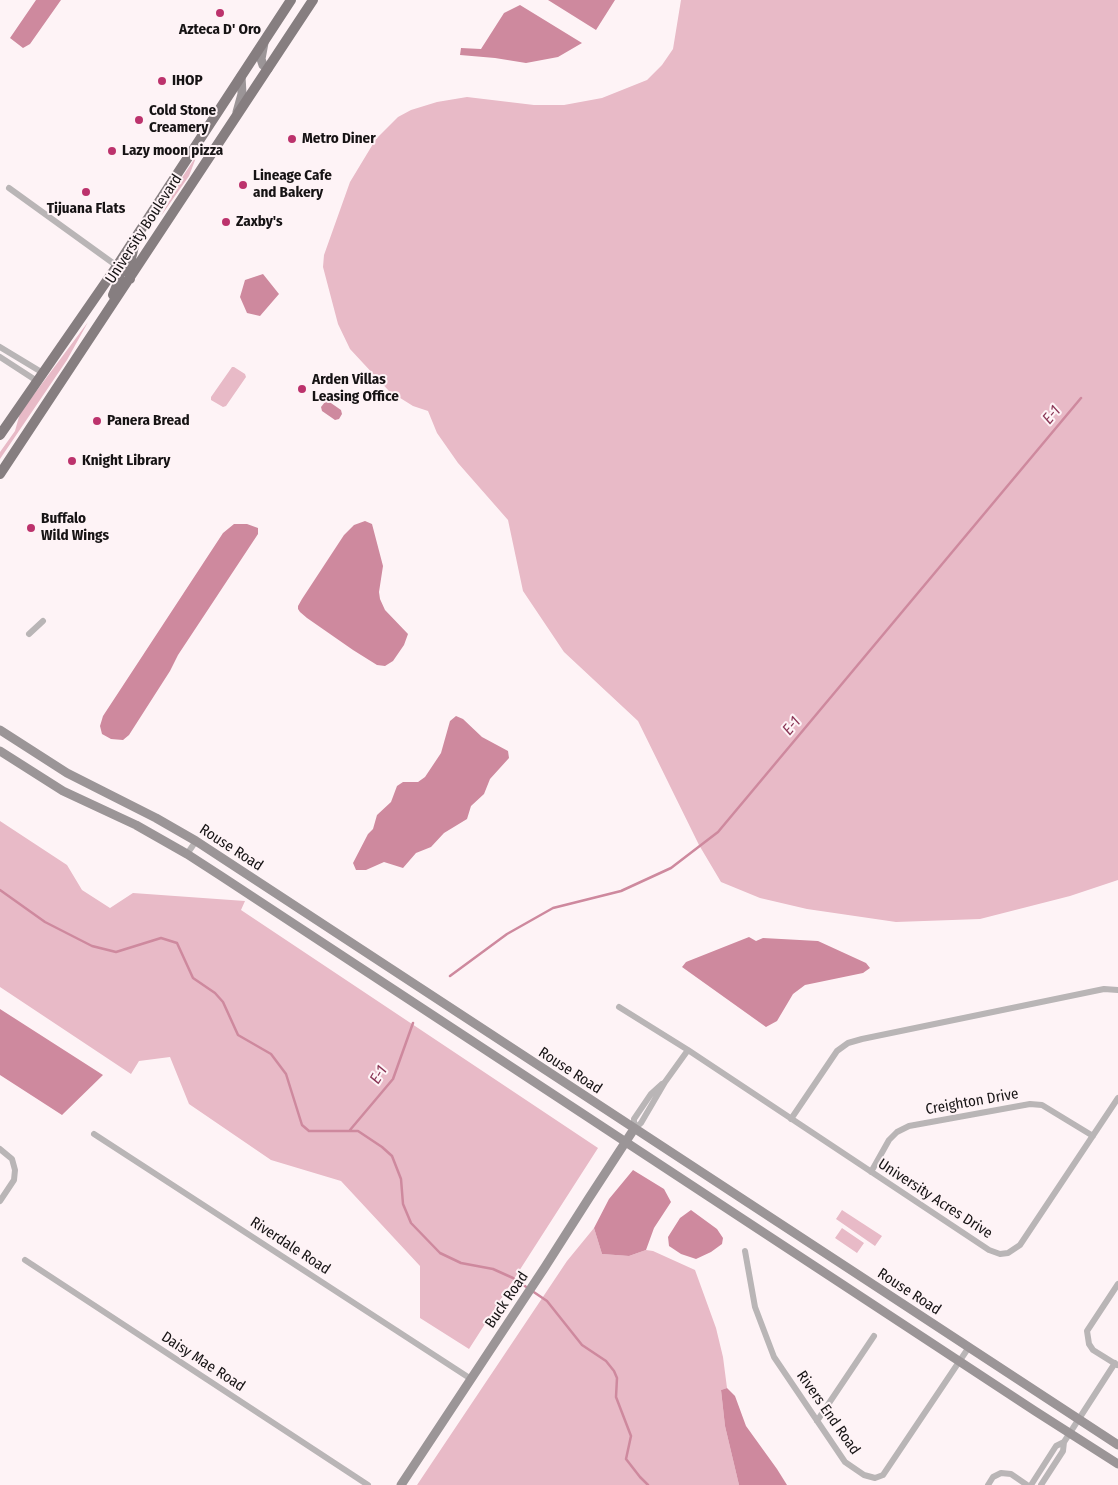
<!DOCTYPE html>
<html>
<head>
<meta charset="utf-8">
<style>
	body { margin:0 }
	canvas { display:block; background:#fef3f6 }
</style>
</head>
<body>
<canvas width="1118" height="1485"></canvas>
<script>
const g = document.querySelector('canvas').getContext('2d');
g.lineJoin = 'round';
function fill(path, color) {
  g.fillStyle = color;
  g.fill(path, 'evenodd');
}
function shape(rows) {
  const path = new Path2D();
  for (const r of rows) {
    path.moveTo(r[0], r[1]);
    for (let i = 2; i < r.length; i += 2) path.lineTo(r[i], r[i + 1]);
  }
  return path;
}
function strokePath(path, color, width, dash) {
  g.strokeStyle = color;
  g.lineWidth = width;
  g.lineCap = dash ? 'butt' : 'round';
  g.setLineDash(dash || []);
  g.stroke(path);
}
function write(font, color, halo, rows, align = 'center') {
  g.font = font + ' "Fira Sans Condensed",sans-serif';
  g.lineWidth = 4;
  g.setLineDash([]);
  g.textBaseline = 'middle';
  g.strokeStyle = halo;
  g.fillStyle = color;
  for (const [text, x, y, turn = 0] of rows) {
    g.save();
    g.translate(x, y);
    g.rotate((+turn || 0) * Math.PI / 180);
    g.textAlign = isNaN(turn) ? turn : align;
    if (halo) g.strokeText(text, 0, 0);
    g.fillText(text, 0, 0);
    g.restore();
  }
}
fill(shape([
	[681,0,1118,0,1118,880,1070,896,980,919,896,922,807,909,760,898,721,882,699,845,638,721,564,652,523,591,508,520,458,463,437,433,428,411,413,406,389,391,350,349,338,324,323,267,324,255,350,182,376,139,398,117,411,110,437,102,467,97,534,105,564,105,602,98,647,80,662,65,673,49],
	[197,155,189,176,161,216,183,176],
	[88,322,67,360,0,459,0,452,15,431,20,413],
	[232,367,234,367,245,374,246,377,226,406,223,407,211,400,211,397],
	[0,821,67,865,82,890,110,908,133,893,245,901,241,910,598,1148,469,1349,420,1318,420,1266,341,1181,271,1160,189,1104,170,1057,139,1061,131,1074,0,987],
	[842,1210,882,1236,875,1246,836,1219],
	[594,1228,602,1254,629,1256,646,1250,653,1251,695,1270,716,1328,723,1357,727,1388,721,1390,725,1426,739,1485,417,1485,567,1261],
	[842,1228,864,1243,857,1253,835,1238]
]), '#e8bac7');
fill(shape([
	[36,0,61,0,30,44,23,48,10,38],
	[548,0,615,0,596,30],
	[520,5,582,43,558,57,526,63,495,58,460,55,461,48,481,49,504,13],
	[263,274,279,294,260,316,247,313,240,297,245,280],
	[328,401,341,410,342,414,339,419,335,420,322,411,321,407,325,402],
	[365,521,372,524,383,566,379,592,380,599,385,610,408,634,404,645,393,661,385,666,377,665,353,650,307,618,300,612,298,609,298,606,302,599,344,535,354,525],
	[234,524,247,524,258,528,258,534,178,655,170,671,129,735,123,740,111,739,102,734,100,726,103,716,223,533],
	[456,716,463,719,482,737,508,751,509,758,490,779,484,794,471,806,467,819,444,833,431,847,416,853,403,868,384,862,366,870,356,870,353,863,368,834,373,829,377,815,391,802,397,786,403,782,418,782,425,777,441,753,450,721],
	[749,937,756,941,763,938,818,941,866,963,870,968,863,973,805,985,793,994,777,1021,766,1027,682,967,686,962],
	[0,1009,103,1075,62,1115,0,1075],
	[633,1170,664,1189,671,1202,654,1228,646,1250,629,1256,602,1254,594,1228,609,1199],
	[691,1210,717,1229,723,1238,722,1244,711,1252,696,1259,681,1254,669,1246,668,1237,680,1218],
	[727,1388,735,1396,746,1426,777,1469,787,1485,739,1485,725,1426,721,1390]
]), '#ce899e');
strokePath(shape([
	[0,890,45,922,92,946,116,952,161,938,177,943,193,978,215,993,223,1002,238,1035,271,1054,286,1074,302,1125,309,1131,358,1131,382,1147,392,1156,401,1179,403,1204,411,1223,440,1253,461,1263,493,1269,513,1278,547,1301,582,1345,606,1361,614,1371,617,1378,616,1397,631,1436,626,1459,640,1477,648,1485],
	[450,976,507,934,553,908,621,891,671,868,718,832,1081,398],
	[350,1130,393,1079,413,1023]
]), '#ce899e', 2.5);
strokePath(shape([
	[9,188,117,266],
	[0,347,43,373],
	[0,357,37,381],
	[29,634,43,621],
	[187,854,196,841],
	[619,1007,688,1050,989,1250,1000,1254,1008,1253,1020,1245,1118,1098],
	[791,1119,837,1051,848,1043,862,1039,1104,989,1118,990],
	[634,1129,641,1123,665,1082,688,1050],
	[634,1129,634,1119,651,1094,662,1084],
	[94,1134,471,1379],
	[0,1149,12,1159,15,1170,14,1180,0,1201],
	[871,1172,889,1140,897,1132,909,1126,1030,1104,1042,1105,1093,1136],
	[745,1251,755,1307,774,1357,845,1462,864,1475,875,1478,883,1475,969,1347],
	[25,1260,368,1485],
	[1117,1365,1093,1350,1089,1344,1087,1331,1118,1284],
	[817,1421,874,1336],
	[988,1485,993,1477,1001,1473,1011,1474,1027,1485],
	[1031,1485,1056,1446,1064,1442,1115,1363],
	[1041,1485,1063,1451,1064,1442]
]), '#b9b5b6', 6);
strokePath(shape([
	[264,43,261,59,263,65,268,69],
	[237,112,242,94,241,76],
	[0,730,67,773,156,818,196,841,1118,1445],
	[0,751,63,791,136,825,187,854,221,876,1035,1411,1118,1464],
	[401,1485,545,1267,589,1198,634,1129]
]), '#9b9597', 9);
strokePath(shape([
	[130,279,128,271,134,246],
	[113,295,119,281,119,272,117,266],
	[0,435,117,266,291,0],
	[0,474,313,0]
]), '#867e80', 10);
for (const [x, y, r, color] of [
	[220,13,5,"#bc326c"],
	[162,81,5,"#bc326c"],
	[139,120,5,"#bc326c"],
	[292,139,5,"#bc326c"],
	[112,151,5,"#bc326c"],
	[243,185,5,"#bc326c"],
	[86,192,5,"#bc326c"],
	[226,222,5,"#bc326c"],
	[302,389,5,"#bc326c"],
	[97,421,5,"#bc326c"],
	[72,461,5,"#bc326c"],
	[31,528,5,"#bc326c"]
]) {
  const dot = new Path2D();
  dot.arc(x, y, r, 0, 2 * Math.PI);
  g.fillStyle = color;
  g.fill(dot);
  strokePath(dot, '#fef3f6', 2);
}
write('bold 15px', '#161314', '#fef3f6', [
	["Azteca D' Oro",220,30,"center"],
	["IHOP",172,81],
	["Cold Stone",149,111],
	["Creamery",149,128],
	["Metro Diner",302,139],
	["Lazy moon pizza",122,151],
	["Lineage Cafe",253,176],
	["and Bakery",253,193],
	["Tijuana Flats",86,209,"center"],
	["Zaxby's",236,222],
	["Arden Villas",312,380],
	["Leasing Office",312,397],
	["Panera Bread",107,421],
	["Knight Library",82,461],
	["Buffalo",41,519],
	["Wild Wings",41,536]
], 'left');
write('15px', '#161314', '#fef3f6', [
	["University Boulevard",144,229,-57],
	["Rouse Road",231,848,33],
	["Rouse Road",570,1071,33],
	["Creighton Drive",972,1102,-10],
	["University Acres Drive",935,1199,33],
	["Riverdale Road",290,1246,33],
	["Rouse Road",909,1292,33],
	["Buck Road",507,1300,-56],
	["Daisy Mae Road",203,1362,33],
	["Rivers End Road",828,1413,55]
]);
write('italic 16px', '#893555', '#fef3f6', [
	["E-1",1052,415,-50],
	["E-1",792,726,-50],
	["E-1",379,1075,-58]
]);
</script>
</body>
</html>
